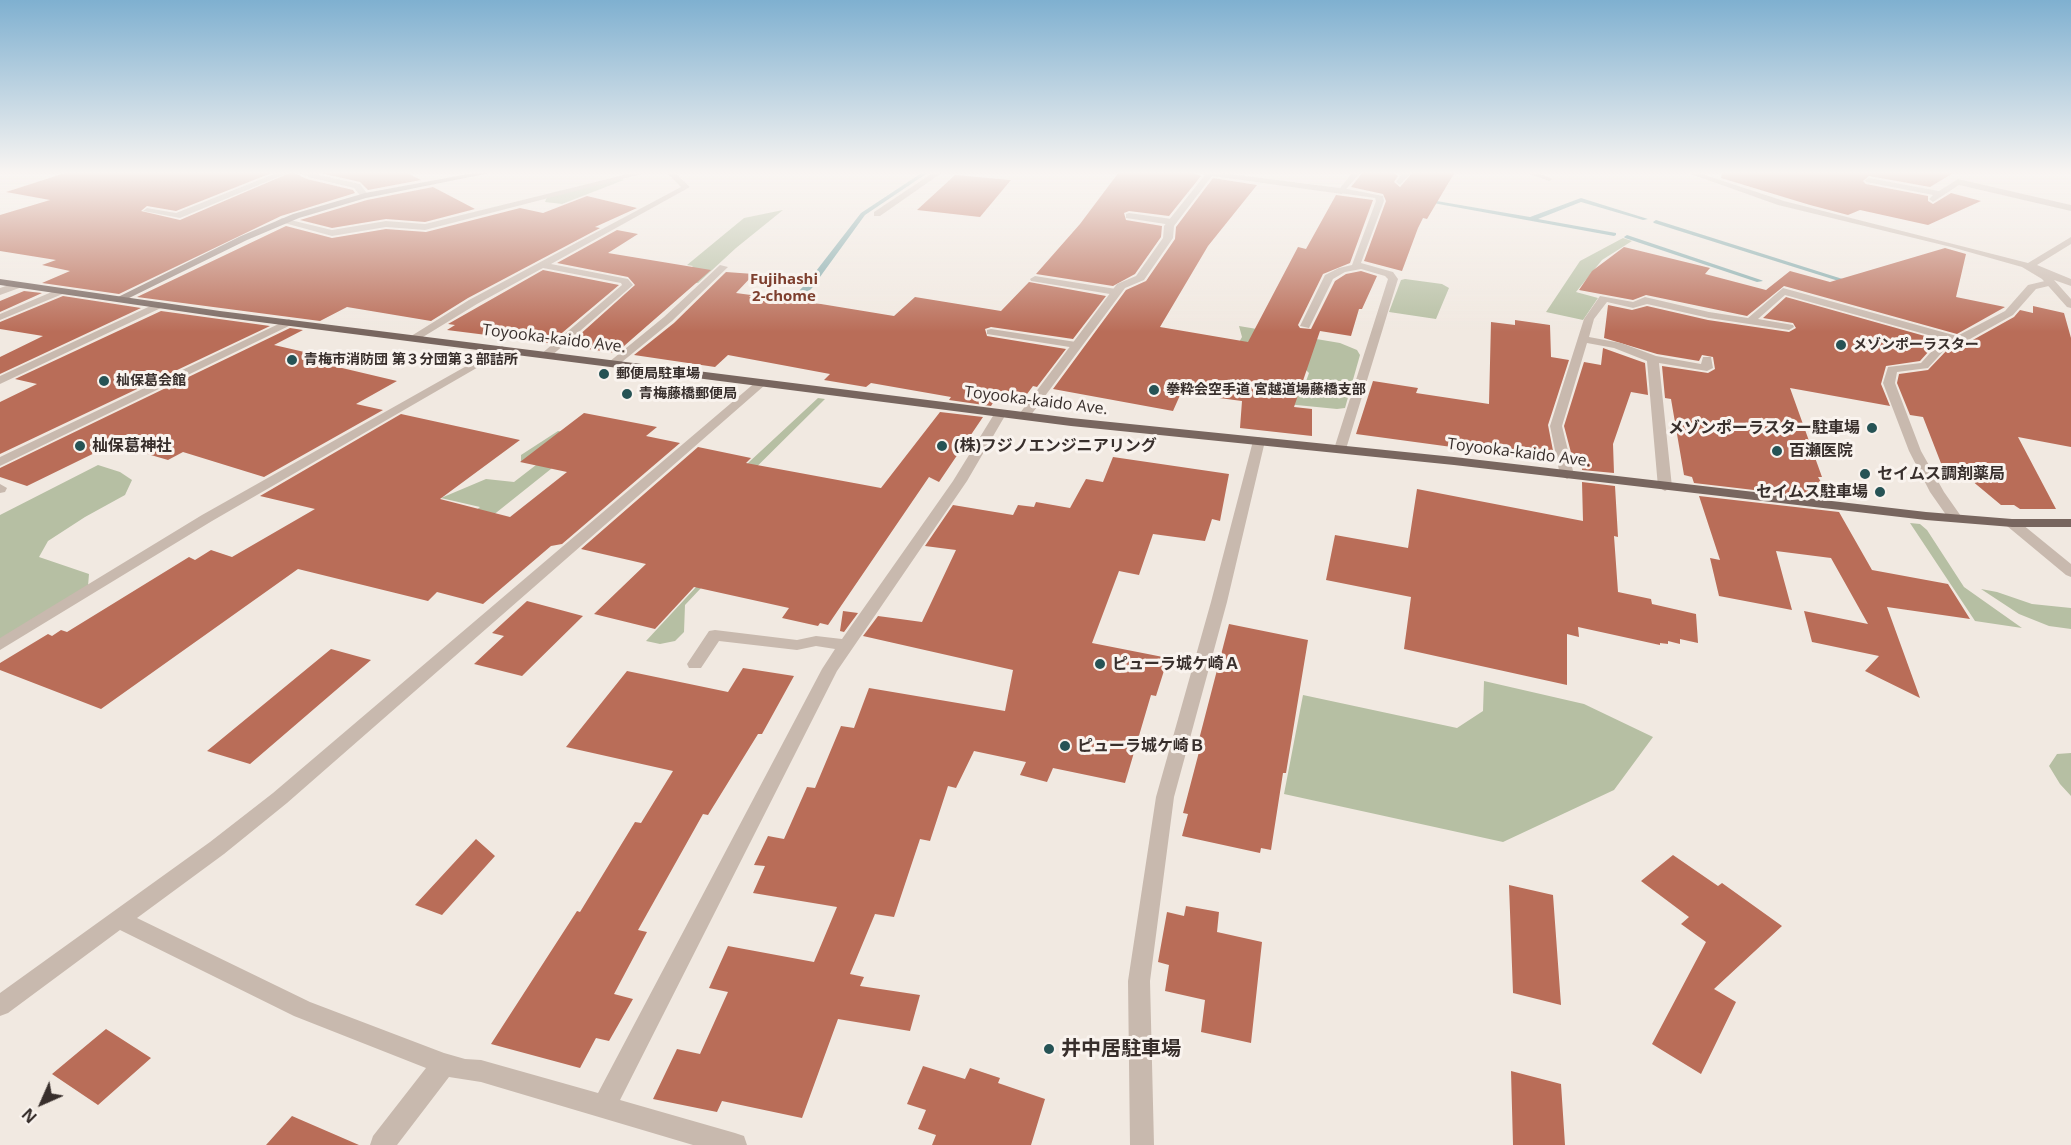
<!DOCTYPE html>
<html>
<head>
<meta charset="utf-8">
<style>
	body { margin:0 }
	#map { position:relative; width:2071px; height:1145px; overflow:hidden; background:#f1e9e1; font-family:"Open Sans",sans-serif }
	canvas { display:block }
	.north { position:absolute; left:12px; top:1073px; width:60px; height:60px; -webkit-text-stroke:4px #f9f3ee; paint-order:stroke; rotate:225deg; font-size:16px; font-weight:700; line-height:24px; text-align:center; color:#382f2c }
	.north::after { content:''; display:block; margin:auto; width:21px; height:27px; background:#382f2c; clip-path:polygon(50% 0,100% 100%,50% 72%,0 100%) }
</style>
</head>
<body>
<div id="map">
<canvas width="2071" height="1145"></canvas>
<div class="north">N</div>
</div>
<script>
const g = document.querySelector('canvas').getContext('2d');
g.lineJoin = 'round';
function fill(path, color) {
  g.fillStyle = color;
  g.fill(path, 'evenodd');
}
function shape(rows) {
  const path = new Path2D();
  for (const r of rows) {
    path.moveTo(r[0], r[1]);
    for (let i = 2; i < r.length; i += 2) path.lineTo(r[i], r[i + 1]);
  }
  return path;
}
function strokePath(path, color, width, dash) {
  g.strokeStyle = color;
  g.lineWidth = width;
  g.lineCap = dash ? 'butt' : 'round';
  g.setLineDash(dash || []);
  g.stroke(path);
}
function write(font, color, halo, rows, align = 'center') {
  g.font = font + ' "Open Sans","Noto Sans JP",sans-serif';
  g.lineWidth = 6;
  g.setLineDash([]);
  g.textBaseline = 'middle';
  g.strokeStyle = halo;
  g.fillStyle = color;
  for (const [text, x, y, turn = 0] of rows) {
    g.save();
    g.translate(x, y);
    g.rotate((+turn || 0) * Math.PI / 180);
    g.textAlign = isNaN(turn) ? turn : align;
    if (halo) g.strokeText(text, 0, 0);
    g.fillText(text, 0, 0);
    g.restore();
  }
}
fill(shape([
	[621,179,624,180,562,204,545,202,547,197],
	[783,210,736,248,698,283,672,284,693,266,687,265,744,218],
	[1623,238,1632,241,1602,260,1576,292,1598,298,1583,320,1546,312,1580,261],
	[1405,279,1442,284,1449,288,1436,319,1389,312,1401,280],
	[1239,326,1340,343,1357,350,1360,355,1345,408,1337,409,1266,402,1304,387,1309,373,1303,367,1223,396,1234,351,1242,337],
	[818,398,825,399,704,519,691,516],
	[558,431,591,437,487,520,469,516,480,507,441,498,486,479,514,482,536,465,521,461,521,455],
	[98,465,120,472,132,480,125,495,85,517,48,541,39,557,89,574,88,586,0,640,0,515],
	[1910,523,1920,524,1927,530,1964,587,2022,628,1975,621],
	[697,586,701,588,685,605,684,632,675,641,660,644,646,641],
	[1981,589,1997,592,2032,604,2071,608,2071,629,2049,626,2019,614],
	[1484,681,1584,704,1653,737,1614,790,1503,842,1284,794,1303,695,1457,728,1483,711],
	[2071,753,2071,796,2060,784,2049,766,2057,754]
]), '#b6bfa3');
fill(shape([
	[923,172,929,172,865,215,812,288,788,311,782,311,782,307,806,284,861,213,923,172],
	[1581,198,1648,219,1643,220,1581,202,1538,219,1616,233,1616,235,1614,236,1422,201,1425,199,1530,217,1581,198],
	[1656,220,1852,282,1854,283,1848,284,1654,223,1653,222,1656,220],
	[1627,235,1761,280,1763,281,1757,282,1625,238,1624,237,1627,235]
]), '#83aaab');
fill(shape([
	[68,172,274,172,176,211,147,206,141,211,180,220,292,172,307,179,353,190,355,193,281,216,119,294,42,283,70,271,42,265,56,260,0,251,0,215,50,200,6,192],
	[316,172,405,172,421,180,368,190,360,182],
	[1119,172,1191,172,1201,176,1169,216,1129,211,1124,213,1126,220,1162,226,1161,237,1135,274,1113,286,1036,274,1080,224],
	[1363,172,1392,172,1398,176,1394,182,1400,187,1413,172,1455,172,1427,219,1423,218,1418,228,1402,271,1364,261,1386,201,1383,194,1351,187],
	[1722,172,1955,172,1930,187,1869,176,1863,181,1866,184,1928,196,1928,201,1933,204,1951,193,1981,201,1928,225,1860,210,1848,215,1810,205,1721,178],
	[955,175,1011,180,980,217,917,210],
	[1213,178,1257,185,1208,246,1160,327,1248,342,1298,247,1306,249,1336,195,1373,200,1350,263,1323,274,1298,325,1300,328,1311,329,1335,281,1346,274,1361,271,1377,276,1362,309,1359,309,1351,336,1320,331,1294,407,1312,409,1312,436,1240,428,1242,401,1181,393,1173,411,1053,389,1126,290,1146,281,1175,239,1176,227],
	[433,187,475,209,425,222,386,219,332,228,300,220,367,200],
	[587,196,637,208,595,227,600,228,468,298,431,321,347,307,320,321,137,297,286,226,332,238,386,229,426,232,520,208,543,213],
	[617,230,638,234,608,253,711,270,616,353,567,346,635,285,628,277,557,263],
	[1624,247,1710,268,1705,274,1766,290,1790,271,1830,282,1945,248,1966,254,1956,297,2005,307,1957,334,1784,286,1747,316,1646,295,1633,300,1579,290,1592,271],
	[543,270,619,285,550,343,447,330,455,325,448,324],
	[726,272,754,274,736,293,751,295,749,297,821,304,894,316,915,297,1001,311,1029,282,1106,296,1073,339,991,327,985,329,987,336,1066,349,1037,387,1033,386,1024,398,1012,399,1009,403,994,401,991,406,949,400,951,397,871,383,866,387,824,380,830,374,728,355,715,367,634,355,674,323],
	[24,291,42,293,0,312,0,301],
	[63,296,141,308,0,374,0,357,43,336,0,329,0,322],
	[1786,297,1939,340,1920,361,1886,366,1881,384,1890,406,1790,388,1822,477,1818,477,1831,499,1694,483,1692,477,1684,475,1671,399,1665,398,1662,366,1708,373,1715,369,1713,357,1702,355,1699,361,1657,354,1604,338,1608,305,1632,310,1647,306,1708,320,1789,332,1796,328,1793,323,1763,318],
	[2033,306,2064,313,2071,338,2071,447,2018,437,2056,509,2020,509,2014,505,2001,505,1965,475,1944,471,1923,417,1910,415,1897,383,1899,374,1928,370,1948,349,1971,341,2014,317,2020,310,2033,313],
	[161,311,270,326,0,454,0,402,37,384,15,379],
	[1515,320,1550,325,1551,357,1569,360,1548,425,1555,461,1356,434,1373,381,1418,388,1416,393,1489,404,1491,322,1515,325],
	[290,328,303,330,274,345,313,354,304,359,397,381,356,404,383,410,264,477,183,452,168,460,113,444,27,486,0,477,0,468],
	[1603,348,1645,363,1648,395,1631,392,1613,444,1614,473,1582,470,1582,465,1574,464,1564,426,1584,362,1601,365],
	[940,412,983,417,939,482,929,477,828,625,820,623,818,626,782,618,789,608,694,587,655,629,594,614,646,564,581,549,698,447,751,458,746,463,881,488],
	[584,413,657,427,646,436,680,443,562,544,551,546,483,604,437,592,428,601,298,569,101,709,0,670,0,663,48,634,52,636,61,630,67,632,189,557,195,560,211,550,232,557,315,509,260,496,401,414,520,440,440,499,510,517,567,472,520,462],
	[1113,457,1229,474,1220,521,1212,519,1205,541,1153,534,1139,575,1119,571,1092,643,1168,658,1156,696,1151,695,1125,783,1053,768,1047,782,1020,775,1026,762,974,751,956,788,948,786,930,841,920,839,894,917,875,914,850,974,864,977,860,986,920,995,910,1031,838,1019,802,1118,722,1101,717,1112,653,1099,677,1049,700,1054,728,992,709,988,728,946,814,962,837,907,753,893,765,866,754,865,768,836,784,839,807,787,815,788,841,726,854,728,869,688,1005,711,1013,670,863,636,878,616,922,622,956,550,925,546,953,505,1013,515,1018,505,1034,507,1036,502,1070,508,1086,479,1103,482],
	[1582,482,1615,486,1618,537,1614,536,1618,592,1651,599,1652,604,1696,614,1698,643,1680,639,1680,644,1668,641,1668,644,1660,643,1660,645,1578,627,1579,637,1567,634,1567,685,1404,649,1411,597,1326,580,1335,535,1408,548,1417,489,1583,521],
	[1699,496,1839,512,1872,570,1948,584,1970,619,1887,607,1920,698,1865,671,1879,656,1812,642,1804,611,1868,624,1831,558,1776,551,1792,610,1719,596,1710,558,1720,560],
	[527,601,583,616,522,676,474,664,504,636,492,633],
	[843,611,858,613,844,632,840,631],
	[1229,624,1308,640,1286,773,1283,773,1271,850,1261,848,1260,853,1182,836,1188,814,1183,813,1199,752,1196,751],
	[331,649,371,660,250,764,207,751],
	[743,668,794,676,762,734,758,734,708,815,703,814,638,930,647,932,614,994,633,999,609,1041,596,1038,580,1068,491,1044,577,911,580,912,635,822,641,823,673,771,566,747,627,671,728,692],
	[476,839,495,856,442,915,415,905],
	[1673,855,1718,886,1722,883,1782,926,1714,989,1736,1002,1701,1074,1652,1044,1706,942,1681,924,1689,917,1641,881],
	[1509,885,1553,895,1561,1005,1513,993],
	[1186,906,1219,912,1217,932,1262,942,1251,1043,1201,1032,1205,1000,1165,991,1169,965,1158,962,1167,912,1184,916],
	[106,1029,151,1058,98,1105,52,1074],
	[923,1066,965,1079,970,1068,1000,1078,998,1083,1045,1099,1031,1145,932,1145,936,1135,918,1129,926,1110,907,1104],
	[1511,1071,1561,1084,1565,1145,1513,1145],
	[292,1116,359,1145,266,1145]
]), '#b96d58');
fill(shape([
	[279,172,290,172,180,218,143,211,147,208,176,213,279,172],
	[636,172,649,172,425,230,386,227,332,236,277,221,282,218,332,230,386,221,425,224,636,172],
	[666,172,674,172,690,187,551,264,628,279,633,285,550,357,542,357,540,355,622,285,621,283,543,268,477,304,418,340,410,340,408,338,469,300,681,187,666,172],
	[934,172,943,172,880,216,874,216,874,212,934,172],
	[1394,172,1410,172,1411,173,1400,185,1396,182,1401,175,1394,172],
	[1524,172,1535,172,1553,179,1549,181,1524,172],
	[311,173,360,184,369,196,362,198,354,188,308,177,307,175,311,173],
	[1869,178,1939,191,1958,179,2071,205,2071,211,1959,185,1933,202,1929,199,1933,195,1866,182,1865,180,1869,178],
	[1342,188,1383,196,1384,201,1361,263,1393,272,1398,279,1346,449,1340,453,1334,449,1388,279,1385,276,1361,269,1345,272,1333,279,1309,328,1300,326,1325,275,1339,268,1352,265,1376,201,1375,198,1339,193,1339,189,1342,188],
	[1129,213,1172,219,1177,222,1172,225,1126,218,1126,214,1129,213],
	[720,265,728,267,672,321,617,366,609,366,609,362,664,317,720,265],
	[1035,276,1116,289,1121,292,1116,295,1031,281,1030,279,1035,276],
	[2049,280,2054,283,2053,285,2036,289,2013,315,1970,339,1947,347,1928,368,1897,372,1895,383,1921,451,1944,492,1963,519,1961,522,1951,522,1930,492,1909,451,1883,383,1888,367,1921,363,1939,343,1946,340,1785,295,1758,319,1793,325,1794,327,1789,330,1709,318,1647,304,1633,308,1607,302,1594,319,1589,337,1621,343,1656,356,1701,364,1703,357,1711,357,1713,368,1707,371,1659,363,1672,487,1665,491,1658,487,1647,361,1614,348,1587,343,1562,426,1574,475,1567,479,1560,475,1550,426,1584,319,1600,296,1633,302,1645,297,1709,312,1748,318,1783,288,1957,336,2005,311,2028,285,2049,280],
	[18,282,23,285,22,287,0,295,0,288,18,282],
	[61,288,66,291,65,293,0,320,0,314,61,288],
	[159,302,164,305,163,307,0,384,0,376,159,302],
	[289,319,294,322,293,324,0,466,0,457,289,319],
	[991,329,1076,342,1082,345,1076,348,987,334,987,330,991,329],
	[502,346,508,349,506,351,212,521,0,650,0,638,202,515,502,346],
	[761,379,765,381,765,385,287,803,224,854,137,918,310,1002,444,1053,465,1059,481,1060,598,1093,822,669,835,649,816,646,797,650,719,641,701,668,689,668,687,664,709,631,715,630,797,640,816,636,842,639,953,481,996,411,1004,411,1006,414,967,481,837,671,620,1100,735,1133,744,1136,747,1145,693,1145,481,1082,449,1077,397,1145,370,1145,373,1136,426,1068,294,1016,120,930,8,1013,0,1016,0,993,210,842,273,793,757,381,761,379],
	[0,484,7,488,5,492,0,493,0,484]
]), '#c8b9ae');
fill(shape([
	[295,172,308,172,315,175,311,177,295,172],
	[1193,172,1214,172,1340,188,1353,172,1361,172,1342,194,1212,176,1174,226,1173,238,1144,280,1125,288,1028,419,1020,419,1020,413,1117,284,1136,276,1163,238,1164,226,1205,175,1193,172],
	[1685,172,1696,172,1784,201,2028,263,2071,237,2071,244,2037,265,2071,279,2071,286,2054,280,2071,299,2071,308,2067,307,2042,279,2022,267,1951,247,1778,205,1685,172],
	[1259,437,1265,441,1227,602,1174,797,1150,981,1154,1145,1130,1145,1128,981,1156,797,1211,602,1253,441,1259,437],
	[2012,519,2017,520,2071,564,2071,577,2066,575,2007,526,2005,523,2007,520,2012,519]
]), '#c8b9ae');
fill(shape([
	[479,172,495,172,366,198,299,218,247,240,123,301,114,299,241,236,293,214,365,193,479,172]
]), '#9c8980');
fill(shape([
	[0,279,220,311,1071,418,1454,457,1926,512,2012,519,2071,519,2071,527,2012,527,1926,520,1454,465,1071,426,220,317,0,285,0,279]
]), '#78665f');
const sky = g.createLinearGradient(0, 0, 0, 332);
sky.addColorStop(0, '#7fb0d0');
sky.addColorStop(0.52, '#f9f5f2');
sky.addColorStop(1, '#f9f5f200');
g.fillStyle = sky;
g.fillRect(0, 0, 2071, 332);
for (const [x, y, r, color] of [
	[1841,345,6,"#265355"],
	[292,360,6,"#265355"],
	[604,374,6,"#265355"],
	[104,381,6,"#265355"],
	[1154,390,6,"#265355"],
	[627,394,6,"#265355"],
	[1872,428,6,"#265355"],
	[80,446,6,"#265355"],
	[942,446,6,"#265355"],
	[1777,451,6,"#265355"],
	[1865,474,6,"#265355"],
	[1880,492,6,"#265355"],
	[1100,664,6,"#265355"],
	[1065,746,6,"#265355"],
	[1049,1049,6,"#265355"]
]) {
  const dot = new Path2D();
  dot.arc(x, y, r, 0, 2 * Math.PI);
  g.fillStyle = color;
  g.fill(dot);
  strokePath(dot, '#f9f3ee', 2);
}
write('bold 14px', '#382f2c', '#f9f3ee', [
	["メゾンポーラスター",1853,345],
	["青梅市消防団 第３分団第３部詰所",304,360],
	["郵便局駐車場",616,374],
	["杣保葛会館",116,381],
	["拳粋会空手道 宮越道場藤橋支部",1166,390],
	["青梅藤橋郵便局",639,394]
], 'left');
write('bold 15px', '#7e3f2e', '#f9f3ee', [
	["Fujihashi",784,280],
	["2-chome",784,297]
]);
write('16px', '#382f2c', '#f9f3ee', [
	["Toyooka-kaido Ave.",554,339,7],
	["Toyooka-kaido Ave.",1036,401,7],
	["Toyooka-kaido Ave.",1519,453,7]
]);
write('bold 16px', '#382f2c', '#f9f3ee', [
	["メゾンポーラスター駐車場",1860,428,"right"],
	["杣保葛神社",92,446],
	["(株)フジノエンジニアリング",954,446],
	["百瀬医院",1789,451],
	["セイムス調剤薬局",1877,474],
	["セイムス駐車場",1868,492,"right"],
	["ピューラ城ケ崎Ａ",1112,664],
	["ピューラ城ケ崎Ｂ",1077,746]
], 'left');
write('bold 20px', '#382f2c', '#f9f3ee', [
	["井中居駐車場",1061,1049]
], 'left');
</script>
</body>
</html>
